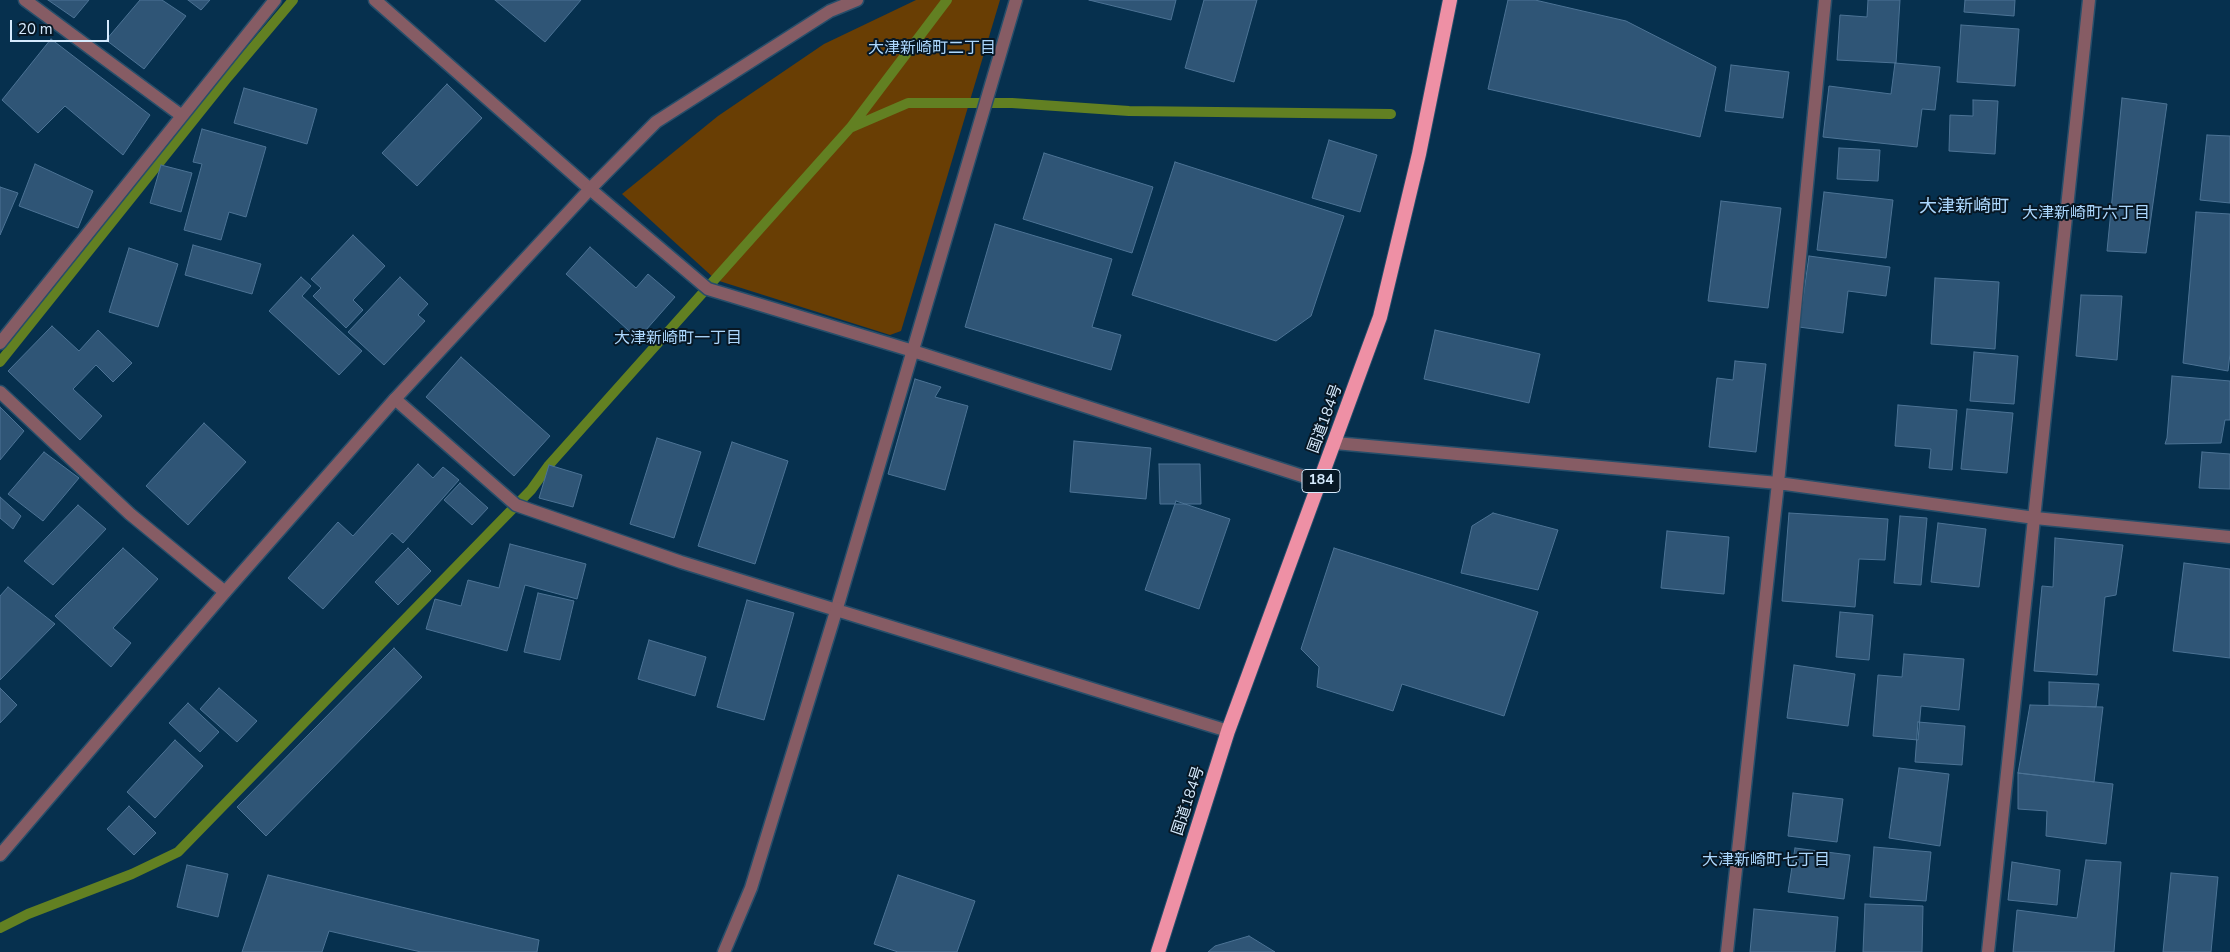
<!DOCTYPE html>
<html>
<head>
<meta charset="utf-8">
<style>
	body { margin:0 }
	#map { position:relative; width:2230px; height:952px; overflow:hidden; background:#06304e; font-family:"Nunito Sans",sans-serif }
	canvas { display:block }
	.scale { position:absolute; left:10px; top:20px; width:99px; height:22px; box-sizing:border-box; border:2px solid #d5eafd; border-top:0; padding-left:6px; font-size:15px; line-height:18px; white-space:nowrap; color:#d5eafd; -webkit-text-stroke:4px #071724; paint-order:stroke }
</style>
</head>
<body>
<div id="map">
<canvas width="2230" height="952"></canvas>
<div class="scale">20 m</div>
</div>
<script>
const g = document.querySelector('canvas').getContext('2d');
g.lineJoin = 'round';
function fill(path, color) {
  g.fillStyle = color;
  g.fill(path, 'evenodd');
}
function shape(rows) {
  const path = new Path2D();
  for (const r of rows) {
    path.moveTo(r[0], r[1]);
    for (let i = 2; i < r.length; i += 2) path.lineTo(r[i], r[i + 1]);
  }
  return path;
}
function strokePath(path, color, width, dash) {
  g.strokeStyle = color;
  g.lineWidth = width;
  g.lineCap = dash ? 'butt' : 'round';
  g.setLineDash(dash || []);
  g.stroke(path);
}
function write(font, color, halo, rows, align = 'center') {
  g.font = font + ' "Nunito Sans","Noto Sans JP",sans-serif';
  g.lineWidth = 4;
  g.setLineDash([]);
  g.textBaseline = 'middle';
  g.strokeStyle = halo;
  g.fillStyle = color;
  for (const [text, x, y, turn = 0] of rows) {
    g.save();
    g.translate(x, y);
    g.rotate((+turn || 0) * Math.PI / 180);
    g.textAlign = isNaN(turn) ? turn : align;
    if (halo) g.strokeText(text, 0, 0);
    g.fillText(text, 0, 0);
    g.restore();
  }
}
fill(shape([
	[916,0,1000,0,901,331,890,335,716,280,622,194,718,116,824,44]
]), '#693e04');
strokePath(shape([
	[851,127,947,0],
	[0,362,228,77,293,0],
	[0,928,28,914,132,874,178,852,531,490,549,465,850,128,908,103,1012,103,1129,111,1391,114]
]), '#628022', 10);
const building = shape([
	[48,0,89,0,74,18,48,0],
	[140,0,162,0,186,16,144,69,106,40,140,0],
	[188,0,210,0,201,10,188,0],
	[495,0,581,0,545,42,495,0],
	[1089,0,1176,0,1171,20,1089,0],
	[1204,0,1257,0,1234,82,1185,68,1204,0],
	[1508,0,1535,0,1626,21,1716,67,1700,137,1488,89,1508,0],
	[1868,0,1900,0,1896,63,1837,60,1840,15,1867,17,1868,0],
	[1965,0,2015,0,2014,16,1964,12,1965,0],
	[1961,25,2019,29,2015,86,1957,82,1961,25],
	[51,39,150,115,123,155,65,106,38,133,2,100,51,39],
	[1895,63,1940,67,1935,110,1922,109,1917,147,1823,137,1829,86,1891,94,1895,63],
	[1731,65,1789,72,1783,118,1725,111,1731,65],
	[447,84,482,118,417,186,382,153,447,84],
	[244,88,317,109,307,144,234,123,244,88],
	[2122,98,2167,104,2146,253,2107,251,2122,98],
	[1973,100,1998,101,1995,154,1949,151,1950,115,1973,116,1973,100],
	[202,129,266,147,246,217,229,212,221,240,184,230,202,164,193,162,202,129],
	[2207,135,2230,136,2230,203,2200,200,2207,135],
	[1329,140,1377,155,1360,212,1312,198,1329,140],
	[1839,148,1880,150,1878,181,1837,179,1839,148],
	[1044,153,1153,187,1132,253,1023,219,1044,153],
	[1175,162,1344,216,1311,316,1276,341,1132,295,1175,162],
	[35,164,93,191,78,228,19,206,35,164],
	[161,165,192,173,181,212,150,203,161,165],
	[0,187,18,193,0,235,0,187],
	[1824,192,1893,200,1886,258,1817,250,1824,192],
	[1721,201,1781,208,1768,308,1708,301,1721,201],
	[2196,212,2230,214,2230,354,2228,371,2183,363,2196,212],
	[995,224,1112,259,1092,327,1121,335,1111,370,965,327,995,224],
	[353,235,385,266,353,300,363,310,346,328,313,296,321,288,311,279,353,235],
	[193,245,261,264,252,294,185,275,193,245],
	[590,247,636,288,648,274,675,297,638,339,566,274,590,247],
	[129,248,178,264,158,327,109,312,129,248],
	[1809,256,1890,267,1886,296,1848,291,1843,333,1799,327,1809,256],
	[301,277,311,286,302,296,362,351,339,375,269,311,301,277],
	[400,277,428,304,418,315,425,321,384,365,348,332,400,277],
	[1935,278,1999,282,1995,349,1931,344,1935,278],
	[2081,295,2122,296,2117,360,2076,356,2081,295],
	[52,326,79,351,98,330,132,363,113,382,96,365,73,389,102,416,80,440,8,371,52,326],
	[1435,330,1540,354,1529,403,1424,379,1435,330],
	[1974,352,2018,356,2014,404,1970,401,1974,352],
	[461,357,550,436,514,476,426,397,461,357],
	[1735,361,1766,364,1756,452,1709,447,1717,378,1733,380,1735,361],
	[2172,376,2230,381,2230,420,2225,420,2221,443,2165,444,2167,438,2172,376],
	[915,379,941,387,935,397,968,406,945,490,888,474,915,379],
	[1898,405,1957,410,1952,470,1929,468,1931,449,1895,446,1898,405],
	[0,407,24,431,0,460,0,407],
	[1967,409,2013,413,2007,473,1961,469,1967,409],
	[204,423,246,462,188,525,146,486,204,423],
	[657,438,701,452,674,538,630,524,657,438],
	[1074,441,1151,448,1146,499,1070,492,1074,441],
	[732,442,788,461,755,564,698,546,732,442],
	[44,452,79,478,43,521,8,494,44,452],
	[2202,452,2230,454,2230,489,2199,488,2202,452],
	[418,464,433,478,443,467,459,480,403,543,392,533,323,609,288,578,338,522,353,536,418,464],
	[1159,464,1200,464,1201,504,1160,504,1159,464],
	[549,465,582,475,573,507,539,498,549,465],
	[460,483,488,508,472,525,444,500,460,483],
	[0,497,21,516,13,529,0,518,0,497],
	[1176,501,1230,519,1199,609,1145,590,1176,501],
	[78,505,106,529,53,585,24,561,78,505],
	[1493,513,1558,530,1538,590,1461,573,1472,526,1493,513],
	[1789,513,1888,519,1885,560,1859,559,1855,607,1782,601,1789,513],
	[1900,516,1927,518,1921,585,1894,583,1900,516],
	[1938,523,1986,529,1979,587,1931,582,1938,523],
	[1667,531,1729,537,1724,594,1661,588,1667,531],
	[2055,538,2123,545,2116,595,2105,597,2097,675,2034,671,2042,586,2053,587,2055,538],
	[510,544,586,564,577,599,525,585,507,651,426,629,435,599,461,606,468,580,499,588,510,544],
	[123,548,158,579,113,628,131,643,111,667,55,616,123,548],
	[408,548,431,571,398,605,375,582,408,548],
	[1334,548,1538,612,1504,716,1402,684,1393,711,1317,687,1319,667,1301,649,1334,548],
	[2184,563,2230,569,2230,658,2173,651,2184,563],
	[8,587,55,624,0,680,0,596,8,587],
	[538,593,574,601,560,660,524,652,538,593],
	[747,600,794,613,764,720,717,707,747,600],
	[1840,612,1873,615,1869,660,1836,657,1840,612],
	[649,640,706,657,695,696,638,679,649,640],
	[394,648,422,677,266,836,237,807,394,648],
	[1904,654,1964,659,1959,710,1921,706,1918,740,1873,736,1878,675,1902,677,1904,654],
	[1794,665,1855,674,1848,726,1787,718,1794,665],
	[2049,682,2099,684,2096,707,2049,705,2049,682],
	[0,688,17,705,0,723,0,688],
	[219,688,257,721,237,742,200,709,219,688],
	[188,703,219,732,200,752,169,723,188,703],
	[2030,705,2103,707,2094,782,2018,773,2030,705],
	[1918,722,1965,726,1962,765,1915,762,1918,722],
	[175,740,203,766,155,818,127,792,175,740],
	[1899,768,1949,774,1940,846,1889,838,1899,768],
	[2018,773,2113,784,2106,844,2046,836,2047,811,2018,809,2018,773],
	[1793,793,1843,799,1837,842,1788,836,1793,793],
	[129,806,156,833,134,855,107,829,129,806],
	[1874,847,1931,852,1926,901,1870,897,1874,847],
	[1795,848,1850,855,1844,899,1788,892,1795,848],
	[2086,860,2121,862,2114,952,2013,952,2017,910,2077,918,2086,860],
	[2012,862,2060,870,2057,905,2008,900,2012,862],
	[187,865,228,874,218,917,177,907,187,865],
	[2171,873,2218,877,2211,952,2163,952,2171,873],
	[268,875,539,940,537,952,421,952,329,931,322,952,242,952,268,875],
	[898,875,975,901,957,952,898,952,874,944,898,875],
	[1865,904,1923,906,1922,952,1863,952,1865,904],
	[1754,909,1838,917,1835,952,1750,952,1754,909],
	[1249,936,1275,952,1208,952,1215,946,1249,936]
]);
fill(building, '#2f5576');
strokePath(building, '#4c7395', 1);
const minor = shape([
	[25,0,182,116],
	[375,0,590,189,708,289,913,351,1321,482],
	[0,343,275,0],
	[0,392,130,514,225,592],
	[395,399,516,505,681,562,1228,731],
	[1335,443,1778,483,2035,518,2230,537],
	[837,608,1016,0],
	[1727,952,1778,483,1825,0],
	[1988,952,2089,0]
]);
const tertiary = shape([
	[0,855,225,592,395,399,590,189,656,122,830,11,857,0],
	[724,952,751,888,837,608]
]);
const trunk = shape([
	[1158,952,1228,731,1380,317,1419,154,1450,0]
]);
strokePath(minor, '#274e6a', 15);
strokePath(tertiary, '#274e6a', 15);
strokePath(trunk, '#274e6a', 16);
strokePath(minor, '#865c64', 12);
strokePath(tertiary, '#865c64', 12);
strokePath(trunk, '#ee90a5', 14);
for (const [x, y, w] of [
	[1321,481,38]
]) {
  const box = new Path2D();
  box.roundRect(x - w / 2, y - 11.5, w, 23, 4);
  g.fillStyle = '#071724';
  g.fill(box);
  strokePath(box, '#d5eafd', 1);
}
write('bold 14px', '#d5eafd', null, [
	["184",1321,481]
]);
write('15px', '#d5eafd', '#071724', [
	["国道184号",1326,419,-70],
	["国道184号",1189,801,-72]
]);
write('16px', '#acd7fd', '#071724', [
	["大津新崎町二丁目",932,49],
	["大津新崎町六丁目",2086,214],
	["大津新崎町一丁目",678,339],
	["大津新崎町七丁目",1766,861]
]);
write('18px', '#acd7fd', '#071724', [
	["大津新崎町",1964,208]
]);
</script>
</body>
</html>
